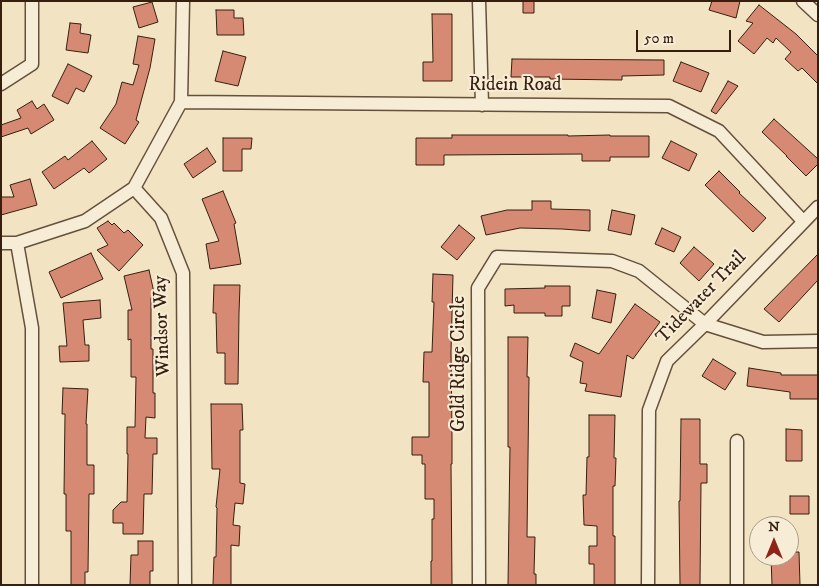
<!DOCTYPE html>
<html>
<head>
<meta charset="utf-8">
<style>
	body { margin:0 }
	#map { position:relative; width:819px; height:586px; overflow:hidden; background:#f2e4c2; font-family:"IM FELL DW Pica",serif }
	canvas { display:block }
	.frame { position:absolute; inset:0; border:2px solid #361f0f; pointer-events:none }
	.north { position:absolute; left:749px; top:516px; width:50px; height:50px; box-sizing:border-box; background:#f7edd7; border:1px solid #aa9b87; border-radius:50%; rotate:0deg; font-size:14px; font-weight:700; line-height:20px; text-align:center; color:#361f0f }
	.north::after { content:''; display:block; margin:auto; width:18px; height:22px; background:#8f2418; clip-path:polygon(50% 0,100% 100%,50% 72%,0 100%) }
	.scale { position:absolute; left:636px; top:30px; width:95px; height:22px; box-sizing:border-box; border:2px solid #361f0f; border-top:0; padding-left:6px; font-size:15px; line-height:18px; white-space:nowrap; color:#361f0f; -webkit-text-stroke:4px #f7edd7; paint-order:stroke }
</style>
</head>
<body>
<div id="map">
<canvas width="819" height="586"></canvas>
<div class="frame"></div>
<div class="north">N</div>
<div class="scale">50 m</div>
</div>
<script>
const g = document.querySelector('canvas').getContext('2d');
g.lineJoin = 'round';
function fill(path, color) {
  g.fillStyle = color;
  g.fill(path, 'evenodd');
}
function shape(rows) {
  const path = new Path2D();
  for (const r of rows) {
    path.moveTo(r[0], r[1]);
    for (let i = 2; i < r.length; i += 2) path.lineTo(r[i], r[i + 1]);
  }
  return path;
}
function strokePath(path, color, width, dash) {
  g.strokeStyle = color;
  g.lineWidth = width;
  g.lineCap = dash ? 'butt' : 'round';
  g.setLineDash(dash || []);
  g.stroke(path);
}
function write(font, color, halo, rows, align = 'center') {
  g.font = font + ' "IM FELL DW Pica",serif';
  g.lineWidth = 4;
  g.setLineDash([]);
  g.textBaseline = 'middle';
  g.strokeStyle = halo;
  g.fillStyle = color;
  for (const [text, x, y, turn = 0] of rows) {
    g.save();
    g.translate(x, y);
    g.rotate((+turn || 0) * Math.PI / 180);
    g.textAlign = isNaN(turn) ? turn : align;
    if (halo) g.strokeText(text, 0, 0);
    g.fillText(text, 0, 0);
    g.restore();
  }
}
const building = shape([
	[523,1,534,1,534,13,523,13,523,1],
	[712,1,740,1,736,18,709,10,712,1],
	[152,2,158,22,139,28,133,7,152,2],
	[759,5,796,34,818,56,818,84,802,68,798,71,785,59,791,52,776,38,773,43,767,38,754,54,738,41,753,23,746,21,759,5],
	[216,10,234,10,234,18,243,18,244,35,217,35,216,10],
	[432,14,452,14,452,81,423,81,423,62,433,62,432,14],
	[70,23,81,24,80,33,91,35,88,53,66,50,70,23],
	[138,36,155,39,150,68,136,120,139,122,125,144,100,128,116,104,122,82,133,85,139,65,133,64,138,36],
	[223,51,246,57,238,86,215,81,223,51],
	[512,59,664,60,664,75,622,76,622,80,550,79,550,77,511,77,512,59],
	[681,62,709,73,701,92,673,81,681,62],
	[68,64,92,76,84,92,76,88,68,104,52,96,68,64],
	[728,81,738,86,716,114,711,111,728,81],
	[32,101,37,109,44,104,54,120,31,134,28,128,1,137,1,125,21,118,17,110,32,101],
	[774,119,818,159,818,164,806,176,786,156,787,156,762,132,774,119],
	[452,135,568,135,568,136,610,135,610,136,649,136,649,157,610,157,610,161,582,161,582,154,444,155,444,165,416,165,416,138,452,138,452,135],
	[223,138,252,138,251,149,242,149,242,171,223,171,223,138],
	[92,141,107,159,89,173,84,168,54,189,42,172,65,156,68,160,92,141],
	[671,141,697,154,689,171,662,158,671,141],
	[207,148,216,162,193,178,184,164,207,148],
	[719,171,740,192,739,193,766,218,753,232,705,185,719,171],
	[30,179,37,205,1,215,1,197,14,197,10,185,30,179],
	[223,191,236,223,234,224,241,264,210,269,206,244,219,241,202,199,223,191],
	[532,201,551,201,551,209,590,210,590,231,562,229,520,228,486,235,481,216,507,210,532,210,532,201],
	[612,210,635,215,631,235,608,230,612,210],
	[108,221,112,225,114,223,124,233,128,230,143,245,119,271,97,250,108,245,97,228,108,221],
	[459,225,475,238,457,260,441,247,459,225],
	[662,228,681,237,674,252,655,244,662,228],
	[694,247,714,264,699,281,680,263,694,247],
	[91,253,103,279,61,298,49,272,91,253],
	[818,254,818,280,779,322,764,309,818,254],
	[149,270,155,297,151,298,151,349,153,349,153,393,155,393,155,418,146,417,145,438,157,438,157,454,153,454,152,494,144,494,143,534,123,534,123,523,113,523,113,510,121,502,127,502,128,454,127,454,127,427,135,427,136,377,131,377,131,339,128,340,128,310,132,310,124,276,149,270],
	[433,274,453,275,451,352,452,437,452,464,451,464,452,585,431,585,431,561,432,561,432,519,434,519,434,499,425,499,425,464,422,464,422,455,412,455,412,437,429,437,429,382,423,382,424,352,432,352,434,302,432,302,433,274],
	[214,285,240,285,239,313,238,384,225,384,225,353,217,353,216,313,213,313,214,285],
	[545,286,570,286,570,306,562,306,562,316,545,316,545,313,514,313,514,305,505,306,505,289,545,288,545,286],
	[597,290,616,294,611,323,592,318,597,290],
	[100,300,101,318,83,320,85,345,89,345,89,361,60,362,59,346,67,346,63,303,100,300],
	[635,304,660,322,633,359,627,355,621,397,585,391,587,384,580,383,583,362,570,356,575,343,599,354,635,304],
	[508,337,528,337,527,377,529,377,527,537,535,537,534,574,536,574,536,585,508,585,510,447,508,447,508,337],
	[713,359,736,373,725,390,702,376,713,359],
	[749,368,781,373,781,375,818,375,818,399,790,399,790,392,747,386,749,368],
	[63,388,88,389,86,424,87,424,87,465,94,465,94,494,89,494,88,572,85,572,85,585,71,585,71,531,66,531,66,494,64,494,65,414,62,414,63,388],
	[211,404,242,404,243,430,240,430,240,483,245,484,243,504,235,503,233,525,240,526,239,546,231,545,231,585,213,585,214,557,216,557,217,508,216,507,220,469,212,469,211,404],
	[589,415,615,415,614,458,616,458,615,486,613,486,613,536,615,536,615,585,594,585,594,564,589,564,589,546,597,546,597,526,584,525,583,495,586,495,587,457,589,457,589,415],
	[681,419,700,419,700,464,707,464,707,483,701,483,700,585,680,585,679,501,680,501,681,419],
	[786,429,802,430,802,461,786,461,786,429],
	[790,496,809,496,809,514,790,514,790,496],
	[138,541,153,541,153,571,150,571,150,585,130,585,131,555,138,555,138,541],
	[789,552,799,552,800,585,772,585,771,556,789,556,789,552]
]);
fill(building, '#d68a74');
strokePath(building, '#361f0f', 1);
const street = shape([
	[479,1,482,105],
	[803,1,818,15],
	[1,84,32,64,32,1],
	[181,102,669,106,719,131,803,221],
	[134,188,161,218,183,273,185,585],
	[1,243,17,243,85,221,134,188,181,102,183,1],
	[17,243,32,328,32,585],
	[737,441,737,585],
	[479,585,478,288,497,257,612,261,639,271,705,324,763,342,818,341],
	[648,585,649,410,667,361,705,324,818,207]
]);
strokePath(street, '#65503c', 15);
strokePath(street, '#f7edd7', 12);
write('19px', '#361f0f', '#f7edd7', [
	["Ridein Road",515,86],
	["Tidewater Trail",702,298,-46],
	["Windsor Way",163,326,-92],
	["Gold Ridge Circle",460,364,-90]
]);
</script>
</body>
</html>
